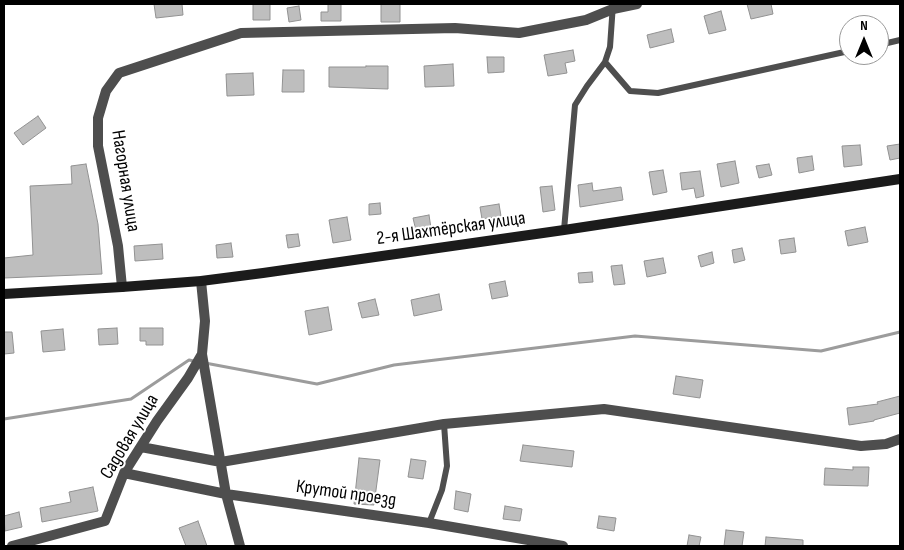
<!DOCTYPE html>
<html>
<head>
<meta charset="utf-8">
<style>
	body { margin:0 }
	#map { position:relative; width:904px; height:550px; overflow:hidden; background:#fff; font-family:"Sofia Sans Condensed",sans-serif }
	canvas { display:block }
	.frame { position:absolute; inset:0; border:5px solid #000; pointer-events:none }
	.north { position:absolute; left:839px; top:15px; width:50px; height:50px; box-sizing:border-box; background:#fff; border:1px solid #999; border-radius:50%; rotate:0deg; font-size:14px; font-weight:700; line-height:20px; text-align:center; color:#000 }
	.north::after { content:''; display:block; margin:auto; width:18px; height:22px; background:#000; clip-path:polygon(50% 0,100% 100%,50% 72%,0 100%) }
</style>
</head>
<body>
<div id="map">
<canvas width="904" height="550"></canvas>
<div class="frame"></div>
<div class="north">N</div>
</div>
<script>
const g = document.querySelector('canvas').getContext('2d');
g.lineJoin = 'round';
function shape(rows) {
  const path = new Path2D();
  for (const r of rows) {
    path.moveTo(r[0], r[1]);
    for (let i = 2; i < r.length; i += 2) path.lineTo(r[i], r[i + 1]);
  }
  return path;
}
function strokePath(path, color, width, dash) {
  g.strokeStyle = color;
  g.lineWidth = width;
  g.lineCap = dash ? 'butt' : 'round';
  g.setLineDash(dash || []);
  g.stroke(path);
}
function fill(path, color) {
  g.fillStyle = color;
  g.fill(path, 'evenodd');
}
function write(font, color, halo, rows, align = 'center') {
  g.font = font + ' "Sofia Sans Condensed",sans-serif';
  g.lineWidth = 4;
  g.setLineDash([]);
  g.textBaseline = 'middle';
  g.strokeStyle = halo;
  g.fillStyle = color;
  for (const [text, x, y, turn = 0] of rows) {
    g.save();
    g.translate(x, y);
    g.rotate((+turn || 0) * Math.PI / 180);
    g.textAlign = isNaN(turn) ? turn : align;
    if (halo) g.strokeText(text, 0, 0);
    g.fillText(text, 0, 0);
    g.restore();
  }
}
strokePath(shape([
	[205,363,317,384,394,365,635,336,821,351,900,332],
	[4,419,131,399,189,360,194,361]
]), '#9c9c9c', 3);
const building = shape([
	[154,4,182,4,183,15,156,18,154,4],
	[253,4,270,4,270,20,253,20,253,4],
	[328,4,341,4,341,21,321,21,321,12,328,12,328,4],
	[381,4,400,4,400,22,381,22,381,4],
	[747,4,771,4,773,14,751,19,747,4],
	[299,6,301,20,289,22,287,8,299,6],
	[721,11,726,30,709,34,704,16,721,11],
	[671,29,674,42,650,48,647,35,671,29],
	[573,50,575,61,565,63,567,73,548,76,544,55,573,50],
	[487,57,504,57,504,72,488,73,487,57],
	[453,64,454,86,425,87,424,66,453,64],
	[366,66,388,66,388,89,329,87,329,67,366,67,366,66],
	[283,70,304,70,304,92,282,92,283,70],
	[253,73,254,95,227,96,226,74,253,73],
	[38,116,46,128,23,145,14,133,38,116],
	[900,144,900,158,890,160,887,146,900,144],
	[860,145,862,165,844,167,842,146,860,145],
	[812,156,814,170,799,173,797,158,812,156],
	[735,161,739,183,721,187,717,164,735,161],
	[86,164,98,224,102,274,4,278,4,258,33,255,30,186,72,184,71,166,86,164],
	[769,164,772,175,759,178,756,166,769,164],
	[663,170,667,192,653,195,649,172,663,170],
	[700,171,704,196,696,198,694,188,682,190,680,173,700,171],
	[592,183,593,191,621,187,623,200,580,207,578,185,592,183],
	[552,186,555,210,543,212,540,187,552,186],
	[380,203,381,214,369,215,369,204,380,203],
	[499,204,501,216,482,219,480,207,499,204],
	[429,215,431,228,416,231,413,218,429,215],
	[347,217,351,240,333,243,329,220,347,217],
	[865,227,868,242,848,246,845,231,865,227],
	[298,234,300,246,288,248,286,235,298,234],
	[794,238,796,252,781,254,779,240,794,238],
	[231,243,233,257,217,258,216,245,231,243],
	[162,244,163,259,135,261,134,246,162,244],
	[742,248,745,260,734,263,732,250,742,248],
	[712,252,714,263,701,267,698,256,712,252],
	[663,258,666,273,647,277,644,261,663,258],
	[622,265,625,284,614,285,611,266,622,265],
	[592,272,593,282,579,283,578,273,592,272],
	[505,281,508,296,492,299,489,284,505,281],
	[439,294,442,310,414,316,411,300,439,294],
	[375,299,379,315,362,318,358,303,375,299],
	[328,307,332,330,309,335,305,311,328,307],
	[117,328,118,344,99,345,98,329,117,328],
	[140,328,163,328,163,345,146,345,146,341,140,341,140,328],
	[63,329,65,350,43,352,41,331,63,329],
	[4,332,12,332,14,353,4,354,4,332],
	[676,376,703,380,700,398,673,394,676,376],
	[900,396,900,413,874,420,874,421,849,425,847,408,878,404,877,402,900,396],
	[523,445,574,451,572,467,520,461,523,445],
	[359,458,380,460,374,505,354,504,359,458],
	[411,459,426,461,423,479,408,477,411,459],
	[853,467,869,467,868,486,824,485,825,468,853,470,853,467],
	[93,487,98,511,42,522,40,508,71,502,69,492,93,487],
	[456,491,471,494,468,512,454,509,456,491],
	[505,506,522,509,520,521,503,519,505,506],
	[19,512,22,527,5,531,4,516,19,512],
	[599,516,616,518,614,531,597,528,599,516],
	[198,521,207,546,186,546,179,528,198,521],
	[726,530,744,532,742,546,724,546,726,530],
	[689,535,701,537,699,546,687,546,689,535],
	[766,537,803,540,803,546,765,546,766,537]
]);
fill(building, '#bebebe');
strokePath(building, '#929292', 1);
strokePath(shape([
	[879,45,900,40],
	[605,62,630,91,658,93,849,51],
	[564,230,575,105,587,86,605,62,610,47,613,4],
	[429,523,442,490,447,466,444,424]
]), '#4e4e4e', 6);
strokePath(shape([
	[122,287,118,246,98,146,98,118,106,91,119,73,241,33,455,28,519,33,586,20,613,9,637,4],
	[202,354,226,494,240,546],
	[141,447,221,462,444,424,604,409,861,446,886,444,900,439],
	[124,473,226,494,429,523,563,546],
	[12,546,105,521,124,473,157,421,188,378,202,354,205,321,201,281]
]), '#4e4e4e', 10);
strokePath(shape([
	[4,294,122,287,201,281,263,273,564,230,900,179]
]), '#1b1b1b', 10);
write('19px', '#000', '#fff', [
	["Нагорная улица",125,181,81],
	["2-я Шахтёрская улица",451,229,-8],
	["Садовая улица",130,437,-59],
	["Крутой проезд",346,494,8]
]);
</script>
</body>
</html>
